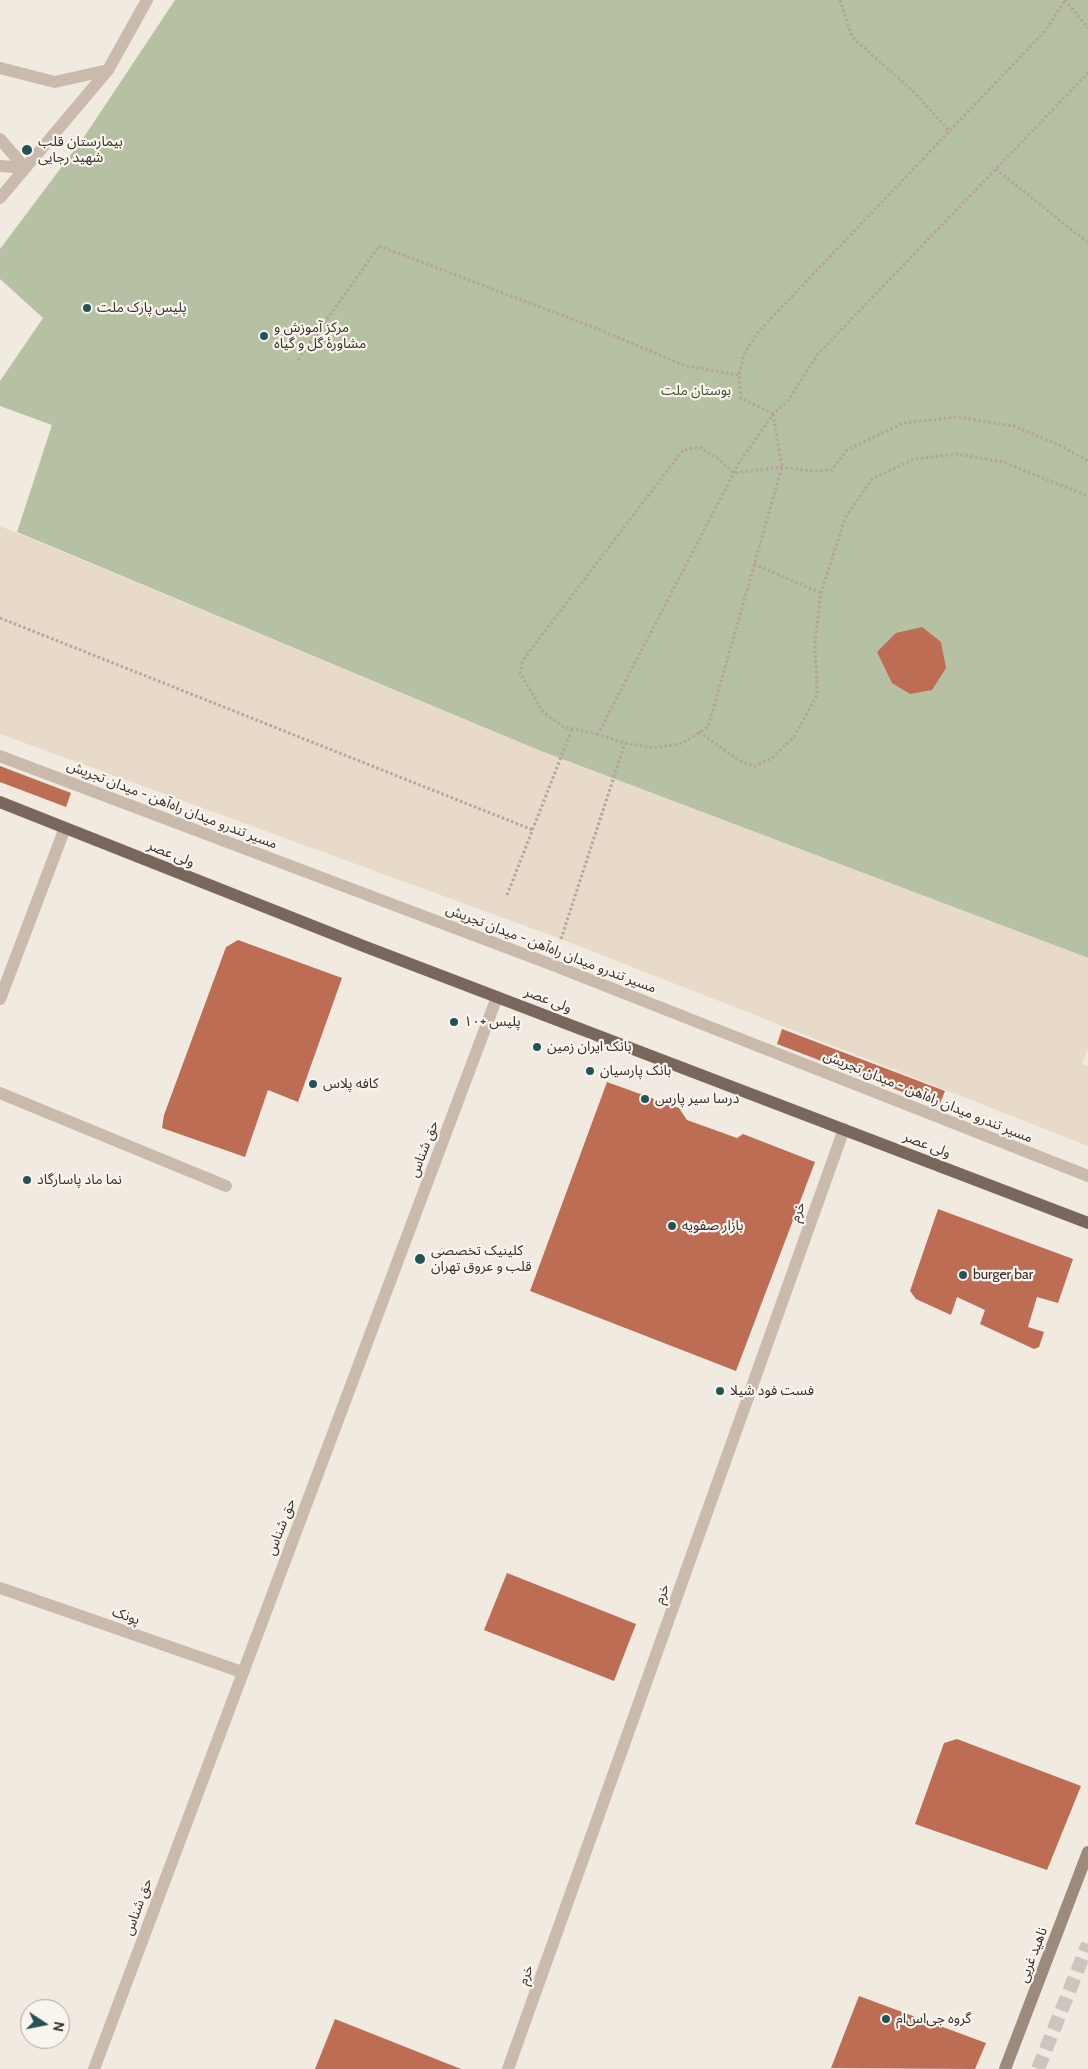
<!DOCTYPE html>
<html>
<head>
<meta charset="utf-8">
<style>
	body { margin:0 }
	#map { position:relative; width:1088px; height:2069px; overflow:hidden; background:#f1eae1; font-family:Cabin,sans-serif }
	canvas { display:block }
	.north { position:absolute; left:20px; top:1999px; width:50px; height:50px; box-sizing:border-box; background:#f9f4ed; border:1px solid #aca59f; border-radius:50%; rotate:101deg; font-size:14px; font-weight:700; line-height:20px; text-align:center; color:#382f2b }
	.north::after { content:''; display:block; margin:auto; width:18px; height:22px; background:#245357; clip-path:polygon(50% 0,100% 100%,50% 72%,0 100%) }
</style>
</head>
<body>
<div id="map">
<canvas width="1088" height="2069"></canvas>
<div class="north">N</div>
</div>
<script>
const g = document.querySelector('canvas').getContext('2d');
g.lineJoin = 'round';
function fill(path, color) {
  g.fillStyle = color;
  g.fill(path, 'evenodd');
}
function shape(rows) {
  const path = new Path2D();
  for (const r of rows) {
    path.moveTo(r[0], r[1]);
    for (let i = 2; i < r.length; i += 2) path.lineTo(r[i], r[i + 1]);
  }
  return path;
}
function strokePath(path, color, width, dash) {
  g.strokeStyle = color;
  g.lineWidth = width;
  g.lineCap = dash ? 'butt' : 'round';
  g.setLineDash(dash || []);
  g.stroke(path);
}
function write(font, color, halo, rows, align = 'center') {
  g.font = font + ' Cabin,"Noto Sans Arabic",sans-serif';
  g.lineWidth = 4.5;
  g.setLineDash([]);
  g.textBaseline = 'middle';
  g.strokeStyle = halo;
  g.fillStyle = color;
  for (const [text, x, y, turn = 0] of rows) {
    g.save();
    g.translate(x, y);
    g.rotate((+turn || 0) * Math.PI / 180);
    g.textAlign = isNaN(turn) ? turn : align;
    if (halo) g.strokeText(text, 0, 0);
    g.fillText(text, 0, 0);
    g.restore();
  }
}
fill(shape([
	[175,0,1088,0,1088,958,538,750,17,532,52,425,0,406,0,381,43,318,0,279,0,249,84,137]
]), '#b6c0a2');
fill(shape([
	[0,526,538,750,1088,958,1088,1049,1082,1064,1088,1066,1088,1146,561,939,0,734]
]), '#e8dac9');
fill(shape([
	[922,627,941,642,946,668,932,690,910,694,892,683,877,652,896,633],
	[0,766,71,793,66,807,0,782],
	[238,940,342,978,298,1102,268,1090,245,1157,162,1128,164,1115,226,947],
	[782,1029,945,1091,939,1106,777,1044],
	[607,1082,679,1108,687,1120,737,1138,743,1134,815,1162,736,1371,530,1291],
	[938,1209,1073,1259,1058,1303,1037,1297,1028,1327,1044,1332,1039,1347,1034,1349,980,1324,985,1310,957,1297,951,1315,916,1299,910,1291],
	[507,1573,636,1624,614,1681,484,1630],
	[957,1739,1081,1786,1047,1870,915,1824,944,1743],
	[859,1996,986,2043,975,2069,831,2068],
	[335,2019,461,2069,315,2069]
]), '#bc6d54');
strokePath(shape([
	[1038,2069,1088,1944]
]), '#ccc5bd', 14, [14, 7]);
strokePath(shape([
	[840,0,852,37,914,92,949,131],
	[1065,0,1088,28],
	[996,169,1088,243],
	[298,360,379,246,593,327,686,366,739,375],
	[773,414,782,467,708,727,683,743,654,748,625,743,598,734,739,463,773,414,788,401,817,355,1088,73],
	[773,414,741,398,739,375,744,354,759,331,1045,31,1065,0],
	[754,564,821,593],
	[0,618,533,830],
	[699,732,740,761,755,766,772,758,794,737,817,695,815,642,821,593,845,518,872,479,914,459,957,454,1003,462,1088,496],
	[598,734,564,727,543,712,520,673,523,660,683,450,699,447,717,458,734,473,782,467,812,471,832,470,847,450,903,423,958,417,1014,426,1059,445,1088,461],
	[507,895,572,729],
	[561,939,625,743]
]), '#b5a498', 3, [2.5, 2.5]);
strokePath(shape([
	[0,68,55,82,108,70],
	[0,139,25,168],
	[0,166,25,168],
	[0,198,108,70,147,0],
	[0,756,550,964,1088,1176]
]), '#c9baad', 12);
strokePath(shape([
	[0,999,65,828],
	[0,1093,226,1186],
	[0,1588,242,1672],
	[94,2069,497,997],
	[508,2069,844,1129]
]), '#c9baad', 12);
strokePath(shape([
	[1005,2069,1088,1852]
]), '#9d8a7f', 12);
strokePath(shape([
	[0,802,366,947,1088,1223]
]), '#79675e', 12);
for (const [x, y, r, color] of [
	[27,150,6,"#245357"],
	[87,308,5,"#245357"],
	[264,336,5,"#245357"],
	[454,1022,5,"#245357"],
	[537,1047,5,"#245357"],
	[590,1071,5,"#245357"],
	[313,1084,5,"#245357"],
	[645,1099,5,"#245357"],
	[27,1180,5,"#245357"],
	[672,1226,5,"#245357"],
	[420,1259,6,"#245357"],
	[963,1275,5,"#245357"],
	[720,1391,5,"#245357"],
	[886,2019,5,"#245357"]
]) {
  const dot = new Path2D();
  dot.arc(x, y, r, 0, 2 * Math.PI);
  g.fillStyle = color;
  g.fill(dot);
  strokePath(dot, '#f9f4ed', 2);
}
write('14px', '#382f2b', '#f9f4ed', [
	["بیمارستان قلب",38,142],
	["شهید رجایی",38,158],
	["پلیس پارک ملت",97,308],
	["مرکز آموزش و",274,328],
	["مشاورهٔ گل و گیاه",274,344],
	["پلیس +۱۰",464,1022],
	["بانک ایران زمین",547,1047],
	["بانک پارسیان",600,1071],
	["کافه پلاس",323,1084],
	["درسا سیر پارس",655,1099],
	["نما ماد پاسارگاد",37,1180],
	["بازار صفویه",682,1226],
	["کلینیک تخصصی",431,1251],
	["قلب و عروق تهران",431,1267],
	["burger bar",973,1275],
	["فست فود شیلا",730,1391],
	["گروه جی‌اس‌ام",896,2019]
], 'left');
write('14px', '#485431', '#f9f4ed', [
	["بوستان ملت",696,391]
]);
write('14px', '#382f2b', '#f9f4ed', [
	["مسیر تندرو میدان راه‌آهن - میدان تجریش",172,805,21],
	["ولی عصر",171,854,22],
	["مسیر تندرو میدان راه‌آهن - میدان تجریش",551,949,21],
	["ولی عصر",548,1000,21],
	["مسیر تندرو میدان راه‌آهن - میدان تجریش",928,1097,22],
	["ولی عصر",927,1145,21],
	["حق شناس",424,1149,-69],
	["خرم",798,1212,-70],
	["حق شناس",281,1527,-69],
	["خرم",662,1594,-70],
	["پونک",126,1616,19],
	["حق شناس",138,1907,-70],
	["ناهید غربی",1033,1955,-69],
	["خرم",526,1975,-70]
]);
</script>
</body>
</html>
